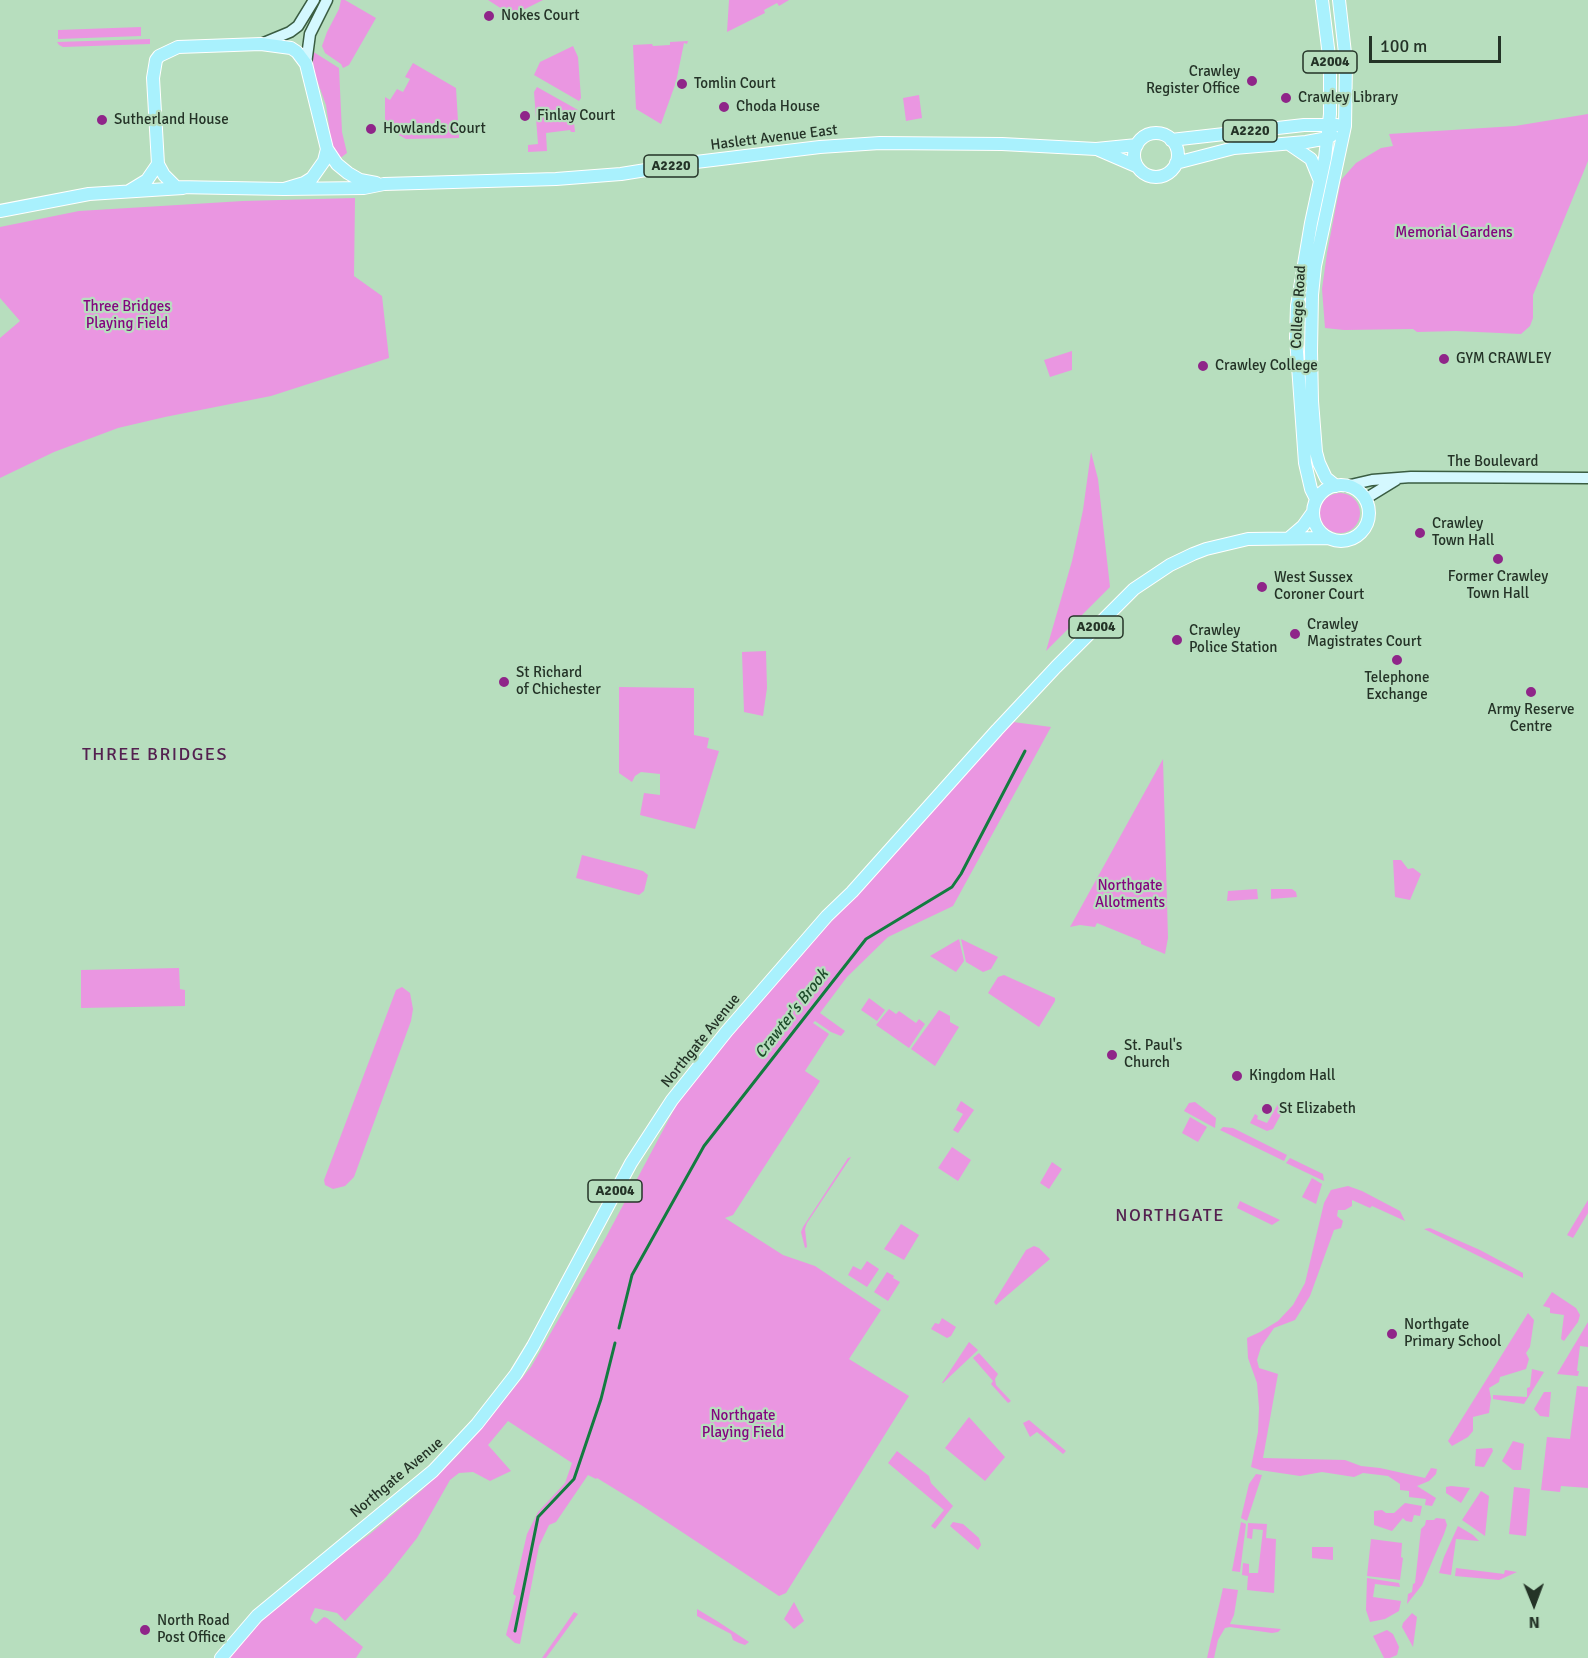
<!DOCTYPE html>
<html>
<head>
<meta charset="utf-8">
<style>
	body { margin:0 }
	#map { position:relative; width:1588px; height:1658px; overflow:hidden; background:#b7debe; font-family:Signika,sans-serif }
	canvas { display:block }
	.north { position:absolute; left:1504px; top:1574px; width:60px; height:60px; -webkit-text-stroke:4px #b7debe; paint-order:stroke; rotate:179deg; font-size:16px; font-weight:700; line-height:24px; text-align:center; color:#243327 }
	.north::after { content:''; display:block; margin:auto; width:21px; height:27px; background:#243327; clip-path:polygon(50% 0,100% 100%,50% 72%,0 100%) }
	.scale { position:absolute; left:1369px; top:36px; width:132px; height:27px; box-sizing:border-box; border:3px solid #243327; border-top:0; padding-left:8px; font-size:18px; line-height:21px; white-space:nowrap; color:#243327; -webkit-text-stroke:4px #b7debe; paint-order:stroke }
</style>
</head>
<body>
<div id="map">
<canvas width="1588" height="1658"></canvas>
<div class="north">N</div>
<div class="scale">100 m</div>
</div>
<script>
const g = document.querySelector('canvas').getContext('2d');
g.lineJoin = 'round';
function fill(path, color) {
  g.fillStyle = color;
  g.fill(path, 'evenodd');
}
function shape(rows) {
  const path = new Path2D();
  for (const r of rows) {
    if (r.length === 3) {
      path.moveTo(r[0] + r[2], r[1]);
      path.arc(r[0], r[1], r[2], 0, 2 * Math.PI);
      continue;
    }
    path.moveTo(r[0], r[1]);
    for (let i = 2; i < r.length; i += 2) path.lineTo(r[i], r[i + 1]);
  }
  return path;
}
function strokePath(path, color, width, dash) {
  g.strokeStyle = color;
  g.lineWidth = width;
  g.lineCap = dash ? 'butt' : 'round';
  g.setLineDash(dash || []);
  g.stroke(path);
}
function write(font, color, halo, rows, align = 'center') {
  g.font = font + ' Signika,sans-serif';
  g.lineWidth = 4.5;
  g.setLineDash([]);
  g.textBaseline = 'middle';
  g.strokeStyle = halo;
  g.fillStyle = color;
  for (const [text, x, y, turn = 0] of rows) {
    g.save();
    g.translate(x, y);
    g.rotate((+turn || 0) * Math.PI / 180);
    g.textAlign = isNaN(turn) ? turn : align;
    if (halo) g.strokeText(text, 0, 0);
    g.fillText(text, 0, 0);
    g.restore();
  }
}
fill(shape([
	[341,0,345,0,376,18,349,65,343,68,341,64,325,53,322,46,327,32,339,9],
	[488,0,543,0,507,18,502,9],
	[729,0,789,0,779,6,777,3,764,10,765,13,727,32],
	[141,27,141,36,58,39,58,30],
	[150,39,150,44,63,47,59,45,57,42],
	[688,41,687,44,684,43,676,82,661,124,636,109,633,45,652,44,653,46,670,45,670,42],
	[573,46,578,57,581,98,579,101,534,75,540,62],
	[312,51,339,68,342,132,347,153,339,159,332,147,326,105,314,72],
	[413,63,456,88,459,138,406,139,395,133,398,128,385,121,385,97,390,100,397,89,403,92,410,79,405,77],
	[537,87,578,110,573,113,575,132,571,132,570,130,546,133,547,151,528,152,528,145,538,144,534,92],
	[919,95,922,118,906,121,903,98],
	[1588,114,1588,161,1533,295,1533,318,1530,326,1521,334,1456,331,1417,332,1413,329,1344,330,1325,328,1322,289,1327,253,1341,180,1356,163,1381,148,1393,146,1389,134,1515,126],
	[355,198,354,276,382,296,389,358,271,396,165,417,118,428,54,452,0,478,0,338,20,321,0,298,0,227,79,211,243,201],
	[1072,351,1072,370,1050,377,1044,360],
	[1091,452,1098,479,1110,587,1046,651,1072,561,1083,510],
	[1340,513,20],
	[766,651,767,688,763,716,744,712,742,652],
	[619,687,694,688,694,735,709,738,707,748,719,751,695,829,640,815,644,793,660,795,660,774,641,772,635,776,632,782,619,773],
	[1013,722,1051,727,953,906,888,937,847,977,820,1013,845,1031,841,1036,831,1032,815,1021,813,1023,829,1034,805,1071,820,1081,733,1215,725,1218,783,1255,815,1266,881,1310,849,1359,909,1396,786,1593,779,1596,641,1505,597,1478,596,1479,588,1475,556,1522,549,1525,539,1546,520,1644,515,1643,506,1635,516,1596,513,1594,527,1534,538,1512,565,1483,572,1463,508,1421,488,1445,511,1471,490,1481,473,1472,459,1473,450,1480,417,1538,387,1576,345,1621,337,1613,315,1608,310,1619,316,1624,324,1617,327,1618,363,1647,356,1658,228,1658,260,1621,315,1573,370,1534,422,1490,459,1454,489,1419,531,1367,605,1239,677,1104,721,1046,768,991],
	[1163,759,1168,938,1165,954,1141,944,1141,941,1097,923,1095,927,1080,925,1070,927],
	[582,855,643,871,648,875,644,891,639,895,576,878],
	[1393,860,1401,860,1408,869,1413,868,1421,874,1410,900,1395,897],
	[1257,889,1258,899,1227,901,1228,891],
	[1271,889,1292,889,1296,892,1297,897,1271,899],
	[959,939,964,961,956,972,930,956],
	[961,939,998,957,991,969,983,972,966,962],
	[179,968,180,989,185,990,185,1006,81,1008,81,970],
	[1004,975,1055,998,1055,1001,1039,1027,988,993,998,977],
	[402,987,410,993,413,1009,411,1021,354,1177,345,1186,333,1189,325,1185,324,1180,396,990],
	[869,998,885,1010,877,1021,861,1010],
	[889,1009,896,1014,899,1011,916,1023,919,1019,925,1024,909,1048,876,1025],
	[939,1010,950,1016,950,1022,959,1027,935,1066,911,1049],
	[961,1101,974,1110,958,1133,953,1130,963,1114,956,1110],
	[1195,1102,1216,1118,1215,1128,1184,1111,1189,1103],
	[1278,1104,1285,1107,1273,1129,1267,1131,1250,1123,1255,1114,1258,1116,1257,1119,1267,1123],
	[1190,1117,1207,1127,1198,1142,1182,1133],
	[1223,1127,1233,1128,1287,1155,1284,1161,1220,1130],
	[952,1147,971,1160,958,1181,938,1168],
	[851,1157,807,1223,805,1229,807,1247,805,1248,801,1232,803,1227,848,1158],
	[1290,1158,1323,1174,1324,1181,1286,1163],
	[1052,1162,1062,1169,1049,1189,1040,1183],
	[1312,1178,1322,1184,1316,1204,1302,1197],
	[1348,1186,1362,1191,1400,1211,1405,1221,1372,1206,1370,1208,1352,1200,1352,1206,1345,1210,1338,1210,1337,1216,1343,1221,1341,1228,1334,1230,1310,1296,1295,1320,1274,1328,1261,1347,1257,1360,1259,1368,1278,1374,1263,1458,1345,1460,1361,1466,1380,1468,1425,1478,1431,1468,1437,1469,1436,1474,1429,1481,1417,1486,1436,1498,1432,1506,1425,1505,1426,1499,1409,1497,1409,1491,1400,1490,1400,1484,1388,1476,1363,1473,1354,1477,1322,1472,1300,1476,1260,1470,1251,1467,1258,1432,1259,1408,1257,1383,1248,1358,1247,1338,1260,1332,1278,1321,1293,1305,1305,1283,1324,1203,1331,1190],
	[1588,1200,1588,1213,1573,1238,1567,1235],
	[1240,1201,1280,1220,1272,1225,1237,1208],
	[901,1224,919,1235,904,1260,884,1249],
	[1430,1228,1480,1250,1523,1273,1523,1278,1424,1229],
	[1034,1246,1039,1248,1050,1259,996,1305,994,1302,1026,1250],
	[867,1261,879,1269,867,1287,848,1275,853,1266,861,1270],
	[887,1272,894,1276,893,1278,900,1282,888,1301,874,1292],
	[1552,1292,1576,1308,1580,1315,1578,1322,1564,1341,1561,1339,1564,1315,1550,1313,1550,1308,1543,1306],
	[1528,1313,1534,1320,1530,1347,1526,1353,1529,1359,1526,1369,1500,1377,1499,1382,1489,1388,1491,1398,1489,1413,1473,1417,1473,1431,1468,1437,1452,1446,1448,1441],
	[942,1318,956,1327,951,1336,947,1338,931,1329,935,1323,939,1324],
	[1588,1322,1588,1347,1580,1346,1577,1371,1579,1371,1578,1376,1557,1374],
	[969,1342,978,1350,943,1383,942,1383],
	[979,1353,998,1374,995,1379,996,1385,1011,1401,1008,1403,991,1384,993,1381,973,1358],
	[1532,1369,1544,1372,1524,1404,1493,1399,1493,1395,1527,1397,1527,1388,1530,1387],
	[1577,1386,1588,1387,1588,1488,1561,1486,1560,1492,1541,1490,1547,1437,1570,1439],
	[1544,1392,1551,1392,1549,1417,1540,1416,1534,1409],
	[969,1417,1005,1457,985,1481,945,1448],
	[1029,1420,1066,1451,1063,1454,1037,1432,1030,1437,1023,1423],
	[1513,1441,1524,1444,1521,1470,1513,1470,1502,1461],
	[1492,1448,1493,1451,1484,1467,1475,1466,1476,1449],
	[897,1451,929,1476,931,1483,953,1506,935,1529,931,1526,944,1510,888,1463],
	[1256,1474,1262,1475,1247,1521,1241,1518,1249,1484],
	[1451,1486,1470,1488,1461,1503,1446,1493,1446,1487],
	[1514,1487,1530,1489,1526,1536,1509,1534],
	[1481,1491,1489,1496,1485,1536,1462,1520],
	[1405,1503,1422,1506,1420,1516,1414,1515,1412,1522,1406,1521,1403,1518,1392,1531,1374,1525,1374,1511,1382,1510,1386,1513,1394,1513],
	[1436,1518,1445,1519,1447,1525,1444,1534,1422,1585,1407,1604,1408,1594,1412,1592,1413,1584,1415,1583,1421,1529,1425,1525,1426,1520,1434,1520],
	[953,1522,963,1524,979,1538,981,1545,978,1550,950,1526],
	[1241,1522,1246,1524,1240,1572,1232,1571],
	[1248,1523,1267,1524,1266,1538,1276,1539,1274,1593,1247,1590,1248,1576,1242,1575,1243,1563,1249,1564,1249,1573,1258,1573,1263,1530,1253,1529,1252,1539,1247,1538],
	[1458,1526,1473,1535,1479,1541,1456,1539,1451,1575,1439,1573,1444,1557],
	[1371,1539,1402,1543,1401,1557,1403,1558,1400,1580,1367,1576],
	[1312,1547,1333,1547,1333,1560,1312,1558],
	[1456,1568,1504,1574,1505,1570,1517,1572,1499,1580,1455,1576],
	[1367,1578,1399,1583,1400,1587,1375,1584,1373,1597,1401,1601,1399,1611,1385,1619,1370,1622,1366,1610],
	[1223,1588,1238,1590,1234,1615,1230,1624,1281,1629,1278,1632,1272,1633,1230,1627,1225,1628,1218,1640,1214,1658,1207,1658],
	[794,1602,804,1621,794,1629,784,1619],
	[697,1609,717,1621,749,1642,745,1645,739,1643,733,1640,731,1634,697,1616],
	[574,1612,578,1614,546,1658,542,1658],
	[1412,1613,1417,1617,1413,1647,1402,1627,1403,1623],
	[1387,1630,1393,1634,1399,1647,1397,1655,1390,1658,1384,1658,1373,1636]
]), '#ea96e1');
strokePath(shape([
	[619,1328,632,1275,704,1146,866,939,952,887,961,874,1025,751],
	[515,1631,538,1517,574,1479,601,1399,615,1343]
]), '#137c40', 3);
const secondary = shape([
	[261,44,290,32,298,26,314,0],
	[306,64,310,34,327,0],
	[1346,486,1372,480,1411,477,1588,478],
	[1365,499,1396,480]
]);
const primary = shape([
	[261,44,291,48,297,52,306,64,327,149,324,161,312,178,304,183,284,189,176,187,164,175,158,164,153,78,156,60,159,56,178,47,261,44],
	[1156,155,22],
	[1171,140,1304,125,1337,125],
	[1289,144,1311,159,1320,181],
	[327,149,337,164,348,173,360,180,376,183],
	[1099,150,1136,166],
	[1176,163,1234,148,1306,142,1328,138,1332,135],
	[284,189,364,188,384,184,556,179,621,174,696,162,820,147,880,143,1002,144,1096,149,1137,145],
	[129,191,147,180,158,164],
	[0,211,89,194,183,188],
	[1341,513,28],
	[1336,486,1326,478,1319,463,1316,452,1312,401,1311,351,1312,295,1315,266,1345,126,1346,62,1339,0],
	[1316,499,1311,489,1305,463,1296,338,1297,306,1311,223,1325,158,1330,114,1330,64,1322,0],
	[1289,538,1303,526,1313,512],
	[221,1658,257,1616,433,1471,477,1424,516,1374,533,1346,631,1163,672,1100,727,1031,827,916,852,892,997,730,1056,667,1134,589,1170,565,1193,554,1206,549,1248,539,1328,538]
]);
strokePath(secondary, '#3a5d42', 13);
strokePath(primary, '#fff', 14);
strokePath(secondary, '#d4f8fe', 10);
strokePath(primary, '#a9f1fd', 12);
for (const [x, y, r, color] of [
	[489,16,6,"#8f2589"],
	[1252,81,6,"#8f2589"],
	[682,84,6,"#8f2589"],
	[1286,98,6,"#8f2589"],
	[724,107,6,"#8f2589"],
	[525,116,6,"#8f2589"],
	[102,120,6,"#8f2589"],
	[371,129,6,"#8f2589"],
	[1444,359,6,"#8f2589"],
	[1203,366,6,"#8f2589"],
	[1420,533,6,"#8f2589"],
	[1498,559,6,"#8f2589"],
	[1262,587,6,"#8f2589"],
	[1295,634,6,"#8f2589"],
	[1177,640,6,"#8f2589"],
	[1397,660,6,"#8f2589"],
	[504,682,6,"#8f2589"],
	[1531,692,6,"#8f2589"],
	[1112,1055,6,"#8f2589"],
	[1237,1076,6,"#8f2589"],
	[1267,1109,6,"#8f2589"],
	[1392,1334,6,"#8f2589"],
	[145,1630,6,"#8f2589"]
]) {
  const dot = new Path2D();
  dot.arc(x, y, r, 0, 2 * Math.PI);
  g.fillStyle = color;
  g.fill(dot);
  strokePath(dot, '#b7debe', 2);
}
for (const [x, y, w] of [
	[1330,62,54],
	[1250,131,54],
	[671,166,54],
	[1096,627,54],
	[615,1191,54]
]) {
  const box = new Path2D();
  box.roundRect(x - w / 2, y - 11, w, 22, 4.5);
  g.fillStyle = '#b7debe';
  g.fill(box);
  strokePath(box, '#243327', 1.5);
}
write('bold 14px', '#243327', null, [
	["A2004",1330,62],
	["A2220",1250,131],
	["A2220",671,166],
	["A2004",1096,627],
	["A2004",615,1191]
]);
write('15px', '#243327', '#b7debe', [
	["Nokes Court",501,16],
	["Crawley",1240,72,"right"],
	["Register Office",1240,89,"right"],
	["Tomlin Court",694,84],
	["Crawley Library",1298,98],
	["Choda House",736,107],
	["Finlay Court",537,116],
	["Sutherland House",114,120],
	["Howlands Court",383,129],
	["GYM CRAWLEY",1456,359],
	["Crawley College",1215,366],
	["Crawley",1432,524],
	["Town Hall",1432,541],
	["Former Crawley",1498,577,"center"],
	["Town Hall",1498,594,"center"],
	["West Sussex",1274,578],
	["Coroner Court",1274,595],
	["Crawley",1307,625],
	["Magistrates Court",1307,642],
	["Crawley",1189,631],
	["Police Station",1189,648],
	["St Richard",516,673],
	["of Chichester",516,690],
	["Telephone",1397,678,"center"],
	["Exchange",1397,695,"center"],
	["Army Reserve",1531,710,"center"],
	["Centre",1531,727,"center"],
	["St. Paul's",1124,1046],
	["Church",1124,1063],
	["Kingdom Hall",1249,1076],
	["St Elizabeth",1279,1109],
	["Northgate",1404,1325],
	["Primary School",1404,1342],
	["North Road",157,1621],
	["Post Office",157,1638]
], 'left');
write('15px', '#243327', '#b7debe', [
	["Haslett Avenue East",774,138,-7],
	["College Road",1299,307,-87],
	["The Boulevard",1493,462],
	["Northgate Avenue",701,1041,-51],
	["Northgate Avenue",397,1478,-40]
]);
write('15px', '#84047f', '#b7debe', [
	["Memorial Gardens",1454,233],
	["Three Bridges",127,307],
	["Playing Field",127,324],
	["Northgate",1130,886],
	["Allotments",1130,903],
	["Northgate",743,1416],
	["Playing Field",743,1433]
]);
write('italic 16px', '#1e4d2b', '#b7debe', [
	["Crawter's Brook",792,1014,-52]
]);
g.letterSpacing = '1.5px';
write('18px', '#542150', '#b7debe', [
	["THREE BRIDGES",155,755],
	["NORTHGATE",1170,1216]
]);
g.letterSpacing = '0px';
</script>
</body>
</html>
